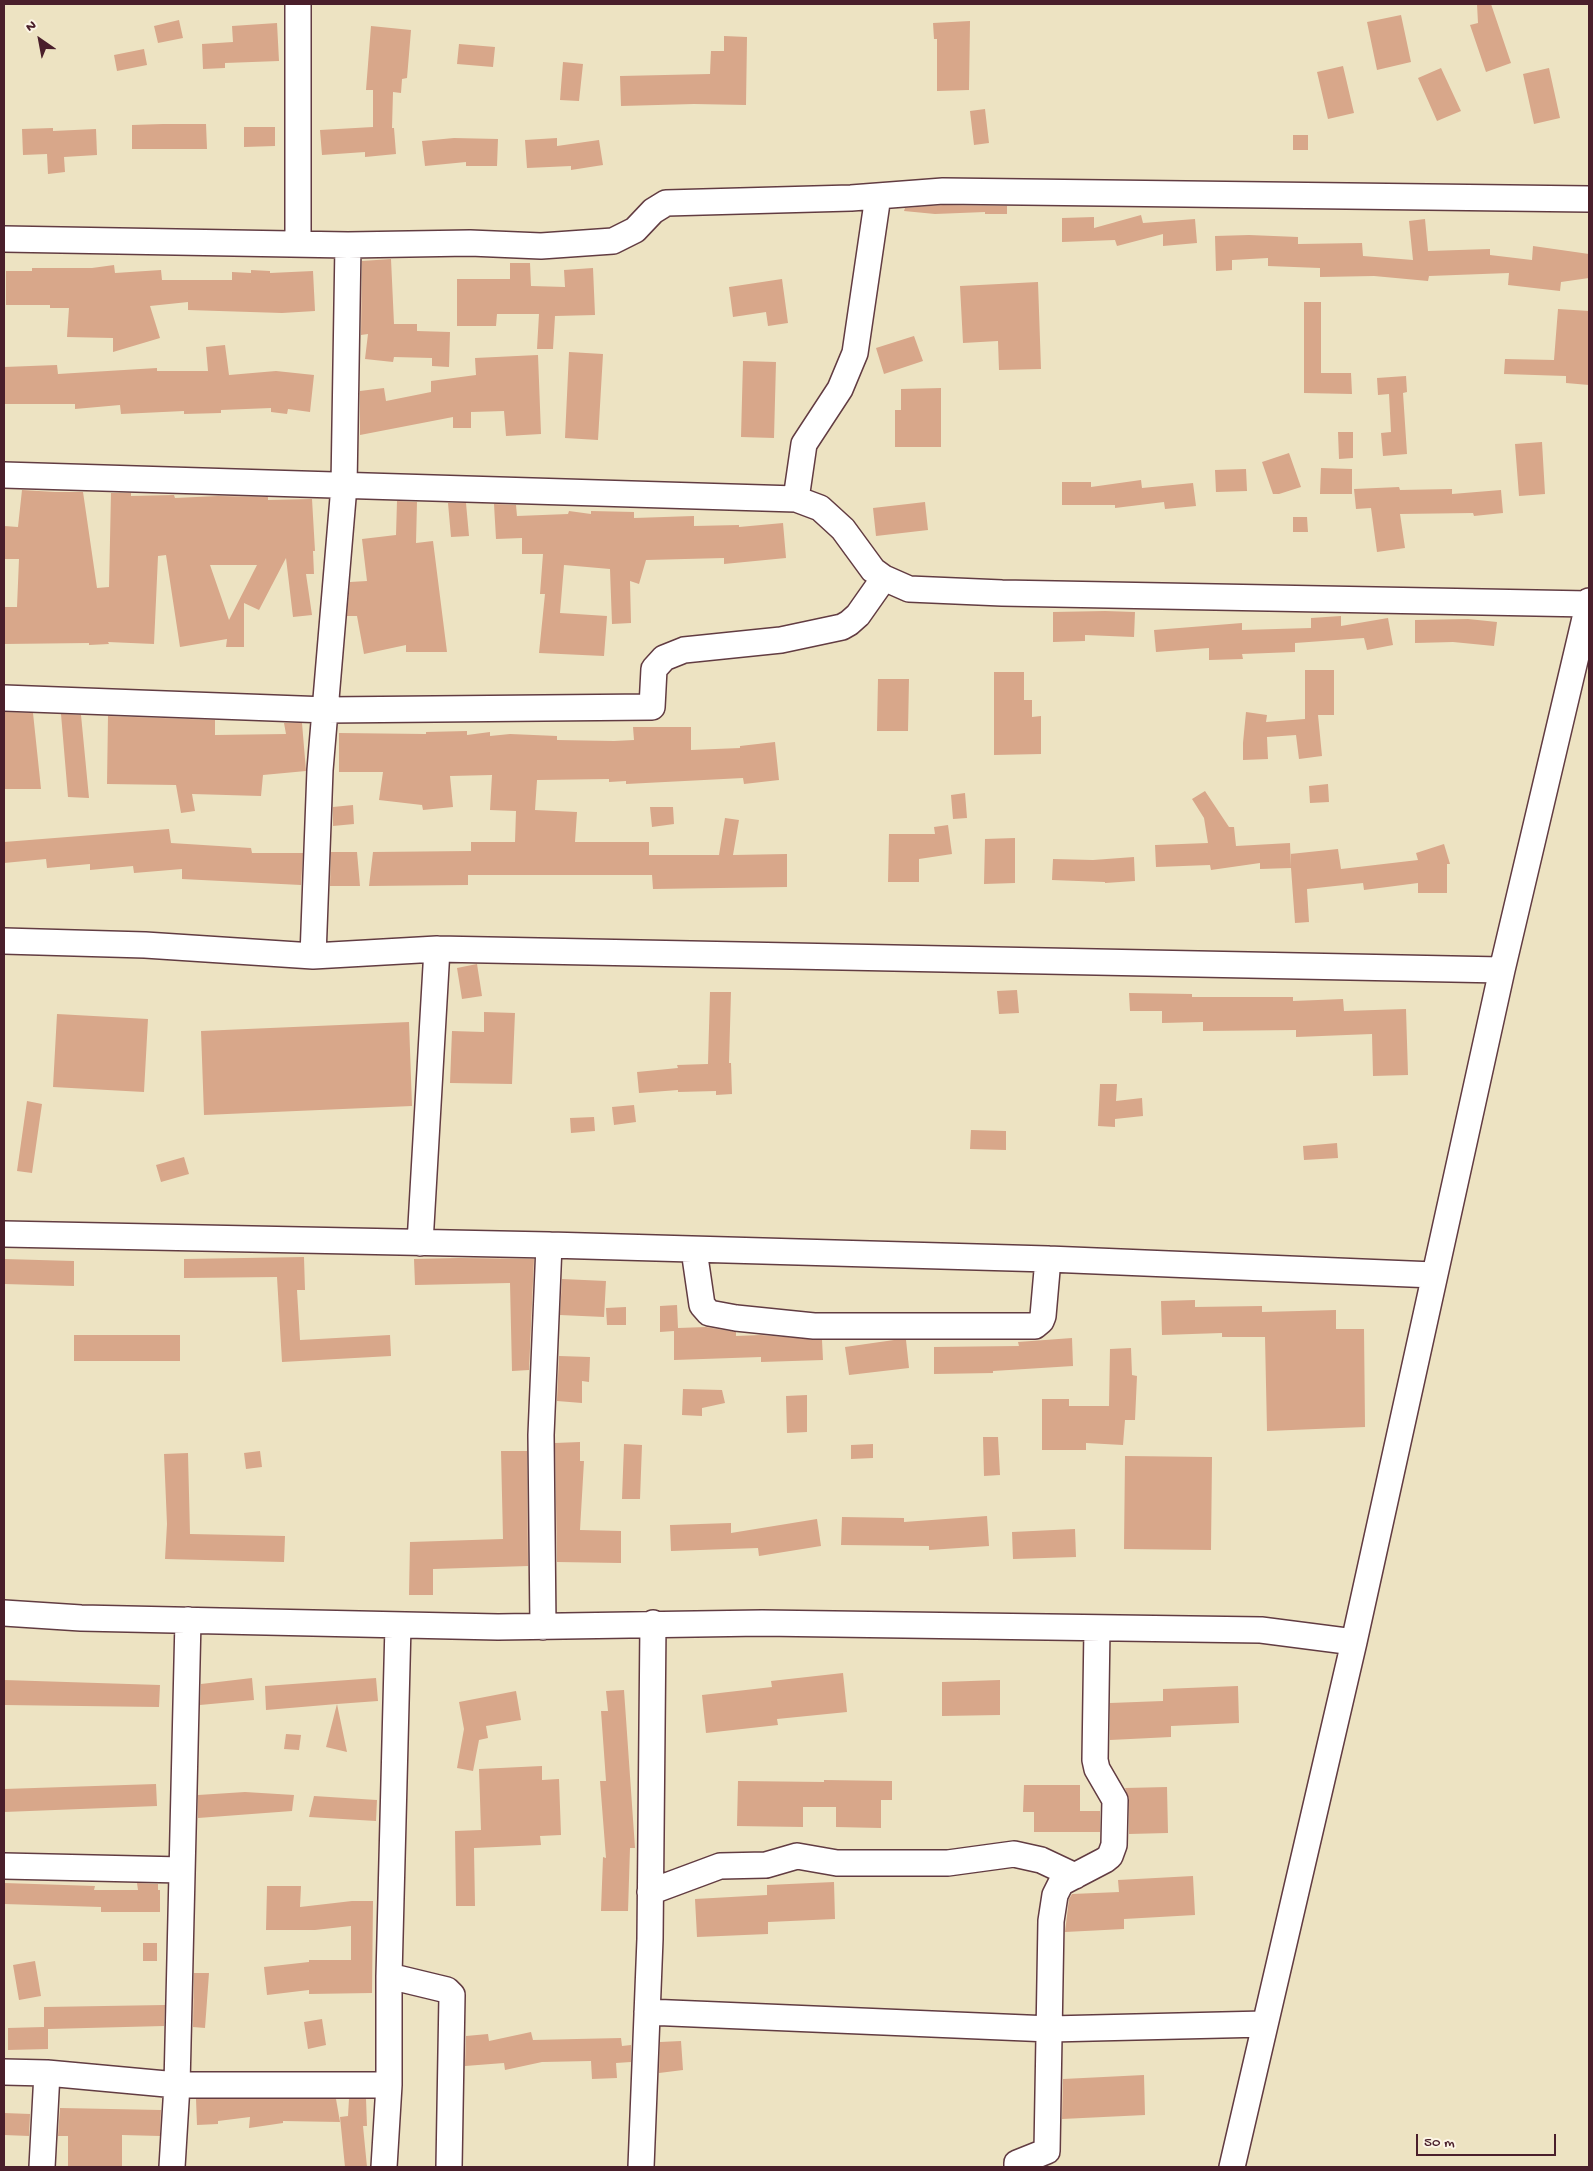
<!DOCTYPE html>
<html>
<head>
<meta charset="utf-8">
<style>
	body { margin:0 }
	#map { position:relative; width:1593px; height:2171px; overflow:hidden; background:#ede3c2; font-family:"Gochi Hand",sans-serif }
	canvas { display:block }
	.frame { position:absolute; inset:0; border:5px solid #4a1f2b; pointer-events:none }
	.north { position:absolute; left:15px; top:15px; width:50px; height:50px; -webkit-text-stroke:4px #fcf5e5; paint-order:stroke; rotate:327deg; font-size:14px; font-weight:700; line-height:20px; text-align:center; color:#4a1f2b }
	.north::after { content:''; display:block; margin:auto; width:18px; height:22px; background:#4a1f2b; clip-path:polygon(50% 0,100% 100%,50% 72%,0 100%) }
	.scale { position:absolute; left:1416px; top:2134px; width:140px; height:22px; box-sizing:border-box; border:2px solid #4a1f2b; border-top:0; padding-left:6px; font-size:15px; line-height:18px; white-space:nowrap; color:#4a1f2b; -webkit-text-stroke:4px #fcf5e5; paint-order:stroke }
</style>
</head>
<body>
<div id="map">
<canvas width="1593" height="2171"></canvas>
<div class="frame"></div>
<div class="north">N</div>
<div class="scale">50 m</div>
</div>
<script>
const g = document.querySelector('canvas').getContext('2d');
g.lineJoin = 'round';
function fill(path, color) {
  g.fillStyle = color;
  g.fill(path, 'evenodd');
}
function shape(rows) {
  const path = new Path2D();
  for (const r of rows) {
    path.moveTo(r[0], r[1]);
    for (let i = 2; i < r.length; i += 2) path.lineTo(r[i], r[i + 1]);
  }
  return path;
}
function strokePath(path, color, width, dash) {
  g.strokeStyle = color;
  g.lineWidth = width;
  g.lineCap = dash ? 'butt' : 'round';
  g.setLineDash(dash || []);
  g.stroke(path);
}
fill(shape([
	[1477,4,1491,4,1511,63,1486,72,1470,25,1478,23],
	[1401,15,1411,62,1377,70,1367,22],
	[179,20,183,38,158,43,154,26],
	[970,21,969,90,937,91,937,39,934,39,933,23],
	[277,23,279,61,225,63,225,68,203,69,202,44,233,42,232,26],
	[371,26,411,30,407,78,402,79,401,93,393,92,392,128,394,128,396,154,365,157,365,152,322,155,320,130,373,127,373,90,366,90],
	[724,36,747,37,746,105,694,104,621,106,620,76,710,74,711,51,724,51],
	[459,44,495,47,493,67,457,64],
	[144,49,147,65,117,71,114,55],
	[563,62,583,64,579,101,560,100],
	[1343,66,1354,113,1328,119,1317,72],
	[1441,68,1461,111,1437,121,1418,78],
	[1549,68,1560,118,1534,124,1523,74],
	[985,109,989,143,974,145,970,111],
	[163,124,206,124,207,149,132,149,132,125],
	[244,127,275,127,275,146,244,147],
	[53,128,53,131,96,129,97,155,64,157,65,172,48,174,47,154,23,155,22,129],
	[1293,135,1308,135,1308,150,1293,150],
	[454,138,498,139,497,166,466,166,466,162,425,166,422,141],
	[557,138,557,146,599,140,603,165,571,170,571,166,527,168,525,140],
	[943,205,1007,206,1007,214,985,214,985,212,935,214,904,211,905,208],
	[1141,215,1143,223,1195,219,1197,243,1163,246,1163,234,1117,246,1115,240,1062,242,1062,218,1094,217,1094,228],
	[1425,219,1428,251,1490,249,1490,255,1532,260,1533,246,1589,254,1589,278,1561,282,1560,291,1508,285,1509,273,1429,276,1428,281,1374,276,1320,277,1320,268,1268,266,1268,258,1232,260,1232,270,1216,271,1215,236,1249,235,1298,237,1298,244,1362,243,1363,256,1413,260,1409,221],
	[391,259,394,324,417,324,417,331,450,332,449,367,432,366,432,358,394,357,393,362,365,359,368,334,361,335,362,261],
	[510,263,530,263,531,286,565,287,564,270,593,268,595,315,555,316,553,349,537,349,539,314,497,314,496,326,457,326,457,279,510,279],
	[114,265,115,273,161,270,162,280,232,280,232,272,251,273,251,270,270,271,270,273,313,271,315,311,282,313,188,310,188,302,150,306,160,338,113,352,113,338,67,337,69,308,50,308,50,305,6,305,6,271,32,271,32,268,92,268],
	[782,279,788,323,768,326,766,312,733,317,729,287],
	[1038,282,1041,369,999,370,998,341,963,343,960,286],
	[1304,302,1321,302,1321,373,1351,373,1352,394,1304,393],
	[1558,309,1589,311,1589,385,1566,383,1566,376,1504,374,1505,359,1554,360],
	[914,336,923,361,884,374,876,348],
	[225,345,229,375,276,371,314,375,310,412,288,409,287,414,271,412,271,408,221,410,221,413,184,414,184,411,121,414,120,405,75,409,75,404,4,404,4,367,57,365,58,374,157,368,157,371,208,371,206,347],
	[569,352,603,354,598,440,565,438],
	[538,355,541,434,506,436,504,411,471,412,471,428,453,428,453,417,360,435,360,391,384,388,386,401,431,392,431,381,476,375,475,358],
	[743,361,776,362,774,438,741,437],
	[1406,376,1407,392,1403,393,1407,454,1383,456,1381,433,1391,432,1389,394,1378,395,1377,378],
	[941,388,941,447,895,447,895,410,901,410,901,389],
	[1338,432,1353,432,1353,458,1339,459],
	[1542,442,1545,494,1519,496,1515,444],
	[1289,453,1301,487,1279,494,1273,494,1262,462],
	[1321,468,1352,469,1352,494,1320,494],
	[1246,469,1247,491,1216,492,1215,470],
	[1141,480,1142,488,1193,483,1196,506,1165,509,1164,502,1115,508,1115,505,1062,505,1062,482,1091,482,1091,487],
	[1399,487,1400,490,1452,489,1452,494,1501,490,1503,513,1474,516,1473,513,1400,514,1405,548,1377,552,1371,508,1356,509,1354,489],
	[22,490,55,492,83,492,97,588,109,587,111,493,131,493,131,496,174,495,175,498,218,496,268,497,268,500,312,499,315,551,313,551,314,574,306,574,312,615,293,617,286,558,259,610,244,603,244,647,226,647,227,639,180,647,166,555,158,556,154,644,108,642,109,644,89,645,89,643,4,644,4,607,17,607,19,559,4,559,4,526,18,527],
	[210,565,257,565,229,620],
	[397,501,417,502,416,543,433,541,447,652,406,652,406,645,364,654,357,616,347,616,350,582,367,581,362,539,396,535],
	[925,502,928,530,876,536,873,508],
	[448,503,466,503,469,536,451,537],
	[494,504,516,505,517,516,568,514,569,511,591,514,591,511,634,512,634,518,694,516,694,526,739,525,739,527,783,523,786,558,724,564,724,558,646,560,639,584,630,581,631,623,612,624,610,569,564,565,560,613,607,616,604,656,539,653,545,594,540,594,543,554,522,554,522,538,496,539],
	[1293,517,1307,517,1308,532,1293,532],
	[1105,611,1135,612,1134,637,1085,635,1085,641,1053,642,1053,612],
	[1341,616,1341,626,1388,618,1393,645,1367,650,1364,638,1295,643,1295,652,1242,654,1243,659,1209,660,1209,648,1156,652,1154,630,1242,623,1242,630,1311,628,1311,618],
	[1468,619,1497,622,1494,646,1453,642,1415,643,1415,620],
	[1305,670,1334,670,1334,715,1318,715,1322,756,1299,759,1296,735,1267,737,1268,759,1243,760,1243,743,1246,712,1267,715,1266,722,1305,719],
	[994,672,1024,672,1024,700,1032,700,1032,717,1041,716,1041,754,994,755],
	[878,679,909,679,908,731,877,731],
	[4,712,33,713,41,789,4,789],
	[61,714,81,715,89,798,68,797],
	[108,716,215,720,215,735,286,734,284,723,302,723,306,771,263,775,261,796,192,794,195,811,181,813,176,785,107,784],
	[633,727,691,727,691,750,740,748,740,746,775,742,779,780,744,784,743,778,626,784,626,781,609,782,609,779,537,780,535,810,577,812,575,842,649,842,649,855,719,855,725,818,739,820,733,855,787,854,787,887,653,889,652,875,468,875,468,885,369,886,373,852,471,851,471,842,515,842,516,811,490,810,492,775,450,776,453,807,423,810,422,805,379,800,383,772,339,772,339,733,426,734,426,732,467,731,467,735,490,732,490,736,510,734,557,736,557,740,614,741,634,740],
	[1328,784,1329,802,1310,803,1309,786],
	[1205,791,1229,827,1234,827,1236,846,1290,843,1291,868,1260,869,1260,863,1211,870,1210,865,1156,867,1155,845,1208,843,1204,818,1192,799],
	[965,793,967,818,953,819,951,795],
	[353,805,354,824,333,826,333,807],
	[650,807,673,807,674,824,652,827],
	[948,825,952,854,919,859,919,882,888,882,889,834,935,834,934,827],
	[169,829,171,843,251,848,252,853,303,853,301,885,182,879,182,869,134,873,133,866,90,870,90,864,47,868,46,859,4,863,4,842],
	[1015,838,1015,883,984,884,985,839],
	[1444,844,1450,864,1447,864,1447,893,1418,893,1418,883,1364,890,1363,883,1307,889,1309,922,1295,923,1290,854,1338,849,1341,869,1418,860,1416,853],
	[331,852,357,852,360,886,330,886],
	[1134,857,1135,881,1105,883,1105,882,1052,880,1053,859,1093,860],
	[477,964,482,996,462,999,457,968],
	[1017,990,1019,1013,999,1014,997,991],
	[710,992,731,992,729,1063,731,1063,732,1094,716,1095,716,1091,678,1092,678,1090,639,1093,637,1072,678,1068,677,1065,708,1064],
	[1129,993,1192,994,1192,997,1293,997,1293,1001,1343,999,1344,1011,1406,1009,1408,1075,1373,1076,1372,1034,1296,1037,1296,1030,1203,1031,1203,1022,1162,1023,1162,1011,1130,1011],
	[484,1012,515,1013,512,1084,450,1083,452,1031,484,1032],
	[57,1014,148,1019,144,1092,53,1087],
	[409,1022,412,1106,204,1115,201,1031],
	[1100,1084,1117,1084,1116,1101,1142,1098,1143,1116,1115,1119,1115,1127,1098,1126],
	[27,1101,42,1104,32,1173,17,1171],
	[634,1105,636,1122,614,1125,612,1107],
	[594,1117,595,1131,571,1133,570,1118],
	[971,1130,1006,1131,1006,1150,970,1149],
	[1337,1143,1338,1158,1304,1160,1303,1146],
	[184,1157,189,1174,161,1182,156,1165],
	[304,1257,305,1290,297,1290,300,1340,390,1335,391,1356,282,1362,277,1277,184,1278,184,1259],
	[459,1258,534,1259,529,1370,512,1371,510,1283,415,1285,414,1259],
	[4,1259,74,1261,74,1286,4,1284],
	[562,1279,606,1281,604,1317,560,1315],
	[1195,1300,1195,1307,1262,1306,1262,1312,1336,1310,1336,1329,1364,1329,1365,1427,1267,1431,1265,1337,1222,1337,1222,1333,1162,1335,1161,1301],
	[677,1305,678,1328,706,1327,736,1332,736,1336,761,1335,822,1340,823,1360,761,1362,761,1357,674,1360,674,1331,660,1332,660,1306],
	[626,1307,626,1325,607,1325,606,1308],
	[74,1335,180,1335,180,1361,74,1361],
	[1072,1338,1073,1366,993,1371,993,1373,934,1374,934,1347,1019,1346,1018,1342],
	[894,1340,906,1340,909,1368,849,1375,845,1347],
	[1131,1348,1132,1375,1137,1376,1135,1420,1125,1420,1123,1445,1086,1443,1086,1450,1042,1450,1042,1399,1069,1399,1069,1406,1109,1406,1110,1349],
	[559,1356,590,1357,589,1382,582,1381,582,1403,557,1401],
	[683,1389,722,1390,725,1403,702,1408,702,1416,682,1415],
	[807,1395,807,1432,787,1433,786,1396],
	[983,1437,998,1437,1000,1475,984,1476],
	[580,1442,580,1461,584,1461,580,1530,621,1531,621,1563,557,1562,555,1443],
	[624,1444,642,1445,640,1499,622,1499],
	[873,1444,873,1458,851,1459,851,1445],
	[260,1451,262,1467,246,1469,244,1453],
	[501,1451,527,1451,528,1566,433,1569,433,1595,409,1595,410,1542,503,1539],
	[188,1453,190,1534,285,1536,284,1562,165,1559,167,1524,164,1454],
	[1125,1456,1212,1457,1211,1550,1124,1549],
	[987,1516,989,1546,929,1550,929,1546,841,1545,842,1517,904,1518,904,1522],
	[817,1519,821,1546,759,1556,758,1548,671,1551,670,1525,731,1523,731,1533],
	[1075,1529,1076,1557,1013,1559,1012,1532],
	[843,1673,847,1712,777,1719,778,1725,706,1733,702,1695,772,1687,771,1681],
	[252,1678,254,1700,200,1705,201,1684],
	[376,1678,378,1701,337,1704,347,1752,326,1747,337,1704,266,1710,265,1686],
	[4,1680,160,1685,159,1707,4,1705],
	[1000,1680,1000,1715,942,1716,942,1682],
	[1238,1686,1239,1723,1171,1726,1171,1737,1110,1740,1110,1703,1163,1701,1163,1689],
	[624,1690,635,1848,630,1848,628,1911,601,1911,603,1857,606,1858,600,1781,606,1781,601,1711,608,1711,606,1691],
	[516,1691,521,1720,486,1726,488,1738,479,1740,473,1771,457,1768,464,1729,459,1702],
	[286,1734,301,1735,299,1750,284,1749],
	[542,1766,542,1780,559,1779,561,1835,540,1836,541,1845,474,1848,475,1906,456,1906,455,1831,481,1830,479,1769],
	[824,1780,892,1781,892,1800,881,1800,881,1828,836,1827,836,1807,803,1807,803,1827,737,1826,738,1781,824,1782],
	[156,1784,157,1806,4,1812,4,1789],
	[1024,1785,1080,1785,1080,1811,1100,1811,1100,1832,1034,1832,1034,1812,1023,1812],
	[1167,1787,1168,1833,1129,1834,1129,1800,1125,1788],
	[245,1792,294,1795,292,1811,198,1818,198,1795],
	[314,1796,377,1800,376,1821,309,1817],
	[1193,1876,1195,1915,1124,1919,1124,1929,1065,1932,1069,1899,1072,1894,1119,1892,1118,1880],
	[834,1882,835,1919,768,1922,768,1934,697,1937,695,1899,767,1895,767,1885],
	[4,1883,95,1886,94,1890,138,1890,137,1883,158,1884,158,1890,160,1890,160,1912,101,1912,101,1907,4,1904],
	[267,1886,301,1886,300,1907,352,1901,373,1901,372,1993,309,1994,309,1990,267,1995,264,1967,309,1962,309,1960,351,1960,351,1926,315,1930,266,1930],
	[143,1943,157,1943,157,1961,143,1961],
	[35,1961,41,1996,19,2000,13,1965],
	[194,1973,209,1973,205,2028,193,2027],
	[165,2005,164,2026,48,2029,48,2049,8,2050,8,2028,44,2027,44,2007],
	[322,2019,326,2045,308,2049,304,2022],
	[531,2032,533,2040,621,2038,622,2046,631,2045,631,2062,616,2063,617,2078,592,2079,591,2061,542,2062,505,2070,504,2063,465,2066,466,2036,488,2034,489,2041],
	[681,2041,683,2070,659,2073,660,2042],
	[1144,2075,1145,2115,1062,2119,1063,2079],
	[196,2099,336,2099,340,2122,283,2121,283,2123,249,2128,250,2117,218,2121,218,2124,197,2125],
	[349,2099,366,2099,367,2126,363,2126,367,2167,345,2167,340,2117,348,2116],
	[60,2108,161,2110,160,2136,122,2135,122,2167,68,2167,68,2136,58,2136],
	[4,2113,30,2114,29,2136,4,2135]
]), '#d8a78a');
const minor = shape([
	[4,239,348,245,470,243,541,246,613,241,635,230,653,211,666,203,851,198,943,191,1589,199],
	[298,244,298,4],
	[4,475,796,499,820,508,831,518,843,529,873,570,884,578,909,589,1002,593,1589,604],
	[796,499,804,444,840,389,855,353,878,196],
	[4,698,327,710,652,707,654,669,664,658,684,650,781,640,842,627,849,623,858,615,884,578],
	[4,941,145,945,313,956,437,949,1502,970],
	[313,956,320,770,344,486,348,245],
	[4,1234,549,1245,1048,1259,1434,1275],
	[420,1243,437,949],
	[694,1250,702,1305,709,1313,736,1318,814,1326,1035,1326,1041,1321,1043,1316,1048,1259],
	[4,1613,81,1618,498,1627,762,1623,1261,1630,1354,1642],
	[543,1627,541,1435,549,1245],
	[4,1866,182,1870],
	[650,1892,720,1866,766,1865,797,1856,837,1863,948,1863,1014,1854,1041,1860,1075,1876],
	[389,1976,447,1990,452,1995,449,2167],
	[647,2012,1050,2029,1265,2024],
	[4,2072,47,2073,177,2085,389,2085],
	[42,2167,47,2073],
	[172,2167,177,2085,188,1620],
	[384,2167,389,2085,389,1976,398,1625],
	[641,2167,650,1939,653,1623],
	[1017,2167,1017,2163,1047,2151,1051,1921,1055,1895,1061,1883,1105,1860,1110,1856,1114,1845,1115,1800,1097,1769,1095,1760,1097,1628],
	[1232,2167,1354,1642,1502,970,1589,601]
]);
strokePath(minor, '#623c42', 28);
strokePath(minor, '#fff', 25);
</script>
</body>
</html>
